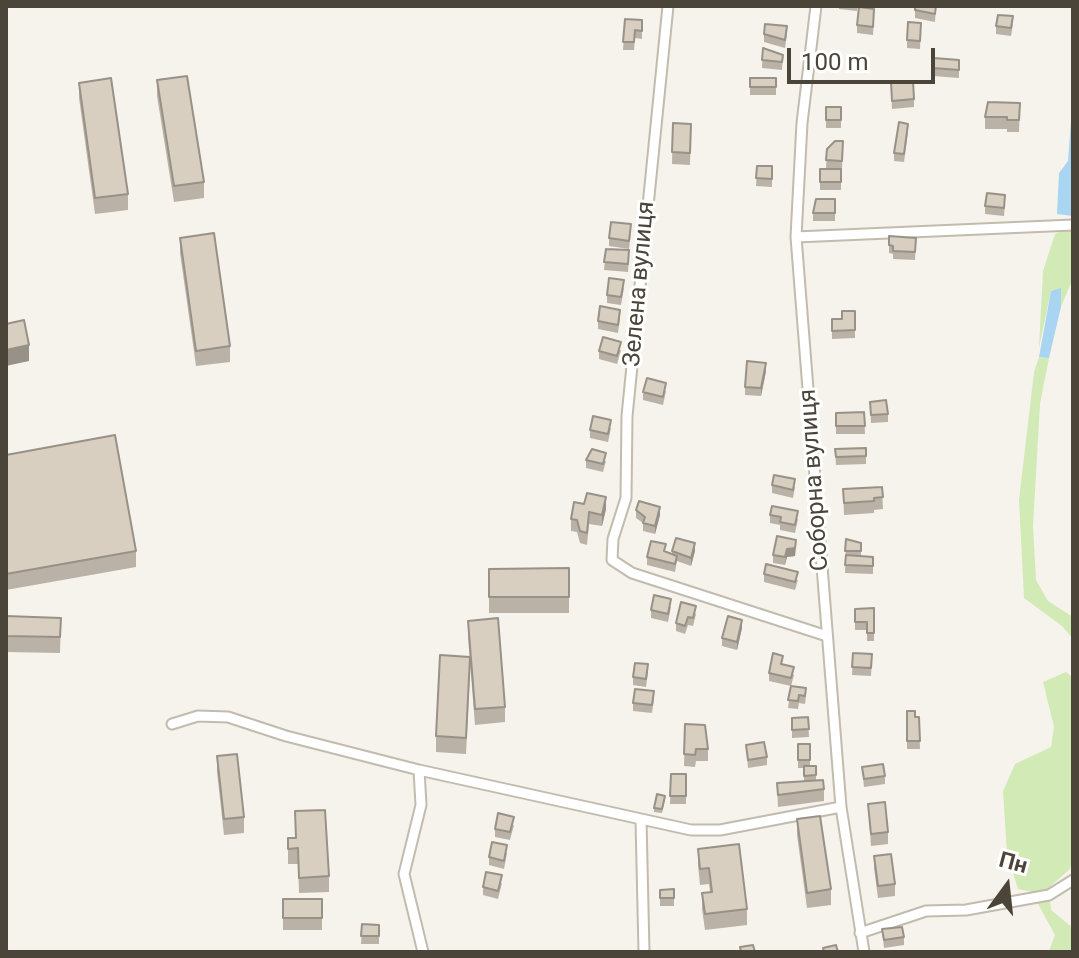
<!DOCTYPE html>
<html>
<head>
<meta charset="utf-8">
<style>
	body { margin:0 }
	#map { position:relative; width:1079px; height:958px; overflow:hidden; background:#f6f3ec; font-family:Roboto,sans-serif }
	canvas { display:block }
	.frame { position:absolute; inset:0; border:8px solid #4b4439; pointer-events:none }
	.north { position:absolute; left:967px; top:846px; width:80px; height:80px; -webkit-text-stroke:6px #fff; paint-order:stroke; rotate:15deg; font-size:22px; font-weight:700; line-height:32px; text-align:center; color:#4b4439 }
	.north::after { content:''; display:block; margin:auto; width:28px; height:36px; background:#4b4439; clip-path:polygon(50% 0,100% 100%,50% 72%,0 100%) }
	.scale { position:absolute; left:787px; top:48px; width:148px; height:36px; box-sizing:border-box; border:4px solid #4b4439; border-top:0; padding-left:10px; font-size:24px; line-height:28px; white-space:nowrap; color:#4b4439; -webkit-text-stroke:6px #fff; paint-order:stroke }
</style>
</head>
<body>
<div id="map">
<canvas width="1079" height="958"></canvas>
<div class="frame"></div>
<div class="north">Пн</div>
<div class="scale">100 m</div>
</div>
<script>
const g = document.querySelector('canvas').getContext('2d');
g.lineJoin = 'round';
function fill(path, color) {
  g.fillStyle = color;
  g.fill(path, 'evenodd');
}
function shape(rows) {
  const path = new Path2D();
  for (const r of rows) {
    path.moveTo(r[0], r[1]);
    for (let i = 2; i < r.length; i += 2) path.lineTo(r[i], r[i + 1]);
  }
  return path;
}
function strokePath(path, color, width, dash) {
  g.strokeStyle = color;
  g.lineWidth = width;
  g.lineCap = dash ? 'butt' : 'round';
  g.setLineDash(dash || []);
  g.stroke(path);
}
function write(font, color, halo, rows, align = 'center') {
  g.font = font + ' Roboto,sans-serif';
  g.lineWidth = 6;
  g.setLineDash([]);
  g.textBaseline = 'middle';
  g.strokeStyle = halo;
  g.fillStyle = color;
  for (const [text, x, y, turn = 0] of rows) {
    g.save();
    g.translate(x, y);
    g.rotate((+turn || 0) * Math.PI / 180);
    g.textAlign = isNaN(turn) ? turn : align;
    if (halo) g.strokeText(text, 0, 0);
    g.fillText(text, 0, 0);
    g.restore();
  }
}
fill(shape([
	[1066,229,1073,230,1073,278,1061,307,1061,289,1051,291,1039,348,1043,271,1055,234],
	[1039,357,1049,358,1040,404,1033,526,1036,580,1048,601,1073,617,1073,639,1062,626,1024,598,1019,500,1034,372],
	[1066,672,1073,678,1073,855,1070,869,1045,891,1033,892,1018,889,1007,854,1003,791,1015,764,1051,747,1054,727,1043,682],
	[1050,899,1051,910,1073,928,1073,952,1045,952,1049,951,1055,935,1037,902]
]), '#d2eab5');
fill(shape([
	[1073,94,1073,216,1057,214,1059,173,1068,161],
	[1061,288,1061,307,1049,358,1039,357,1051,291]
]), '#a9d4f2');
const minor = shape([
	[668,6,627,416,626,498,613,539,612,560,632,573,827,636],
	[816,6,802,123,796,237,841,807,864,952],
	[796,237,1073,225],
	[172,724,198,716,228,717,286,736,419,770,691,830,720,830,841,807],
	[419,770,421,805,404,874,423,952],
	[641,820,644,952],
	[860,933,926,911,966,910,1049,895,1073,880]
]);
strokePath(minor, '#c2bbae', 13);
strokePath(minor, '#fff', 9);
fill(shape([
	[628,6,647,6,647,8,628,8],
	[839,6,858,6,857,11,839,9],
	[915,6,936,6,935,22,915,18],
	[874,17,873,35,857,33,857,25],
	[625,19,642,20,642,39,635,38,634,50,623,50],
	[921,23,920,49,907,48,907,40],
	[1013,24,1011,36,996,34,996,26],
	[764,34,787,34,785,48,764,42],
	[763,48,783,55,782,70,762,68],
	[934,58,959,60,959,78,933,76],
	[750,78,776,78,776,95,750,95],
	[157,80,204,182,204,198,174,202,157,96],
	[891,82,914,99,914,107,892,109],
	[79,83,128,194,128,210,95,214,79,98],
	[1020,103,1019,132,1007,132,1007,129,985,129,985,117],
	[826,107,841,107,841,128,826,128],
	[673,123,691,124,690,165,672,164],
	[908,132,904,162,894,161,894,153],
	[843,141,842,169,826,168,827,149],
	[757,166,772,166,772,187,756,186],
	[820,169,841,169,841,190,820,190],
	[835,199,835,221,813,221,813,213],
	[1005,203,1004,216,985,214,985,206],
	[631,232,629,249,609,246,609,238],
	[889,236,916,238,915,260,893,259,893,254,889,253],
	[180,238,230,346,230,362,196,366,180,253],
	[606,249,629,258,628,272,604,270],
	[624,288,621,305,607,303,607,295],
	[855,311,855,338,832,339,832,319,842,319],
	[620,318,618,333,598,329,598,321],
	[621,350,617,364,599,359,599,351],
	[766,371,761,396,745,395,745,387],
	[666,391,663,405,643,400,643,392],
	[870,402,888,414,888,422,871,423],
	[864,412,865,434,836,434,836,413],
	[611,428,608,442,590,438,590,430],
	[866,448,866,464,836,465,835,449],
	[6,455,136,551,136,567,6,590],
	[586,460,606,461,603,472,586,468],
	[772,485,795,487,793,498,772,493],
	[882,487,883,509,874,510,874,513,844,515,843,489],
	[574,502,606,509,602,526,589,524,587,545,580,543,577,532,571,531,571,519],
	[636,510,660,515,655,534,643,531,643,523,636,518],
	[770,515,798,519,795,533,780,530,780,525,770,523],
	[846,539,861,543,861,556,873,557,873,574,845,573],
	[796,548,795,556,787,557,785,565,773,563,773,555],
	[672,551,695,551,691,566,677,561,675,572,647,565,647,557,666,552,672,555],
	[569,568,569,613,489,613,489,569],
	[764,574,798,580,795,590,764,582],
	[681,602,696,614,693,626,688,625,685,634,676,631,676,623],
	[671,607,668,622,651,618,651,610],
	[874,608,874,641,867,641,867,630,855,630,855,609],
	[6,616,61,618,60,653,6,652],
	[468,621,505,707,505,722,475,725,468,637],
	[742,628,737,650,722,646,722,638],
	[853,653,872,654,871,676,852,675],
	[783,665,794,675,791,686,806,696,805,704,799,703,798,709,788,708,791,686,769,681,769,673],
	[648,672,646,687,633,685,633,677],
	[470,673,466,754,436,752,436,736],
	[654,699,652,713,633,711,633,703],
	[907,711,915,717,919,717,920,749,907,749],
	[808,717,809,737,792,738,792,718],
	[685,724,708,749,708,761,696,761,695,767,684,766],
	[798,744,810,744,810,766,816,766,816,780,824,789,824,801,778,807,777,783,804,781,804,768,798,768],
	[746,745,767,757,767,765,748,768],
	[217,756,244,817,244,833,224,835,217,772],
	[862,767,885,776,885,784,864,787],
	[671,774,686,774,686,804,670,804],
	[665,800,662,813,654,812,654,808],
	[868,804,888,832,888,844,871,846],
	[295,811,329,876,329,892,299,893,298,864,288,864,288,838,295,838],
	[797,819,831,889,831,905,807,908,797,835],
	[514,825,510,840,495,837,495,829],
	[698,849,747,909,747,925,705,930,702,909,702,893,710,892,709,884,700,885,698,865],
	[507,853,504,869,489,865,489,857],
	[874,856,895,884,895,896,878,898,874,868],
	[502,883,498,899,483,895,483,887],
	[674,889,674,906,660,906,660,890],
	[283,899,322,899,322,930,283,930],
	[362,924,379,925,379,944,361,944],
	[882,929,904,937,904,945,884,948]
]), '#bab2a6');
fill(shape([
	[29,345,29,361,6,366,6,350],
	[766,363,766,371,761,396,761,388],
	[606,497,606,509,602,526,602,515],
	[660,507,660,515,655,534,655,526],
	[796,540,795,556,787,557,785,565,787,549],
	[695,543,695,551,691,566,691,558],
	[742,620,742,628,737,650,737,642]
]), '#979187');
const building = shape([
	[915,6,936,6,935,14,915,10,915,6],
	[859,7,874,9,873,27,857,25,859,7],
	[998,15,1013,16,1011,28,996,26,998,15],
	[625,19,642,20,642,31,635,30,634,42,623,42,625,19],
	[908,22,921,23,920,41,907,40,908,22],
	[765,24,787,26,785,40,764,34,765,24],
	[763,48,783,55,782,62,762,60,763,48],
	[934,58,959,60,959,70,933,68,934,58],
	[187,76,204,182,174,186,157,80,187,76],
	[111,78,128,194,95,198,79,83,111,78],
	[750,78,776,78,776,87,750,87,750,78],
	[913,81,914,99,892,101,891,82,913,81],
	[988,102,1020,103,1019,120,1007,120,1007,117,985,117,988,102],
	[826,107,841,107,841,120,826,120,826,107],
	[899,122,908,124,904,154,894,153,899,122],
	[673,123,691,124,690,153,672,152,673,123],
	[835,141,843,141,842,161,826,160,827,149,835,141],
	[757,166,772,166,772,179,756,178,757,166],
	[820,169,841,169,841,182,820,182,820,169],
	[987,193,1005,195,1004,208,985,206,987,193],
	[816,199,835,199,835,213,813,213,816,199],
	[611,222,631,224,629,241,609,238,611,222],
	[214,233,230,346,196,351,180,238,214,233],
	[889,236,916,238,915,252,893,251,893,246,889,245,889,236],
	[606,249,629,250,628,264,604,262,606,249],
	[609,278,624,280,621,297,607,295,609,278],
	[600,306,620,310,618,325,598,321,600,306],
	[842,311,855,311,855,330,832,331,832,319,842,319,842,311],
	[24,320,29,345,6,350,6,324,24,320],
	[603,337,621,342,617,356,599,351,603,337],
	[747,361,766,363,761,388,745,387,747,361],
	[647,378,666,383,663,397,643,392,647,378],
	[886,400,888,414,871,415,870,402,886,400],
	[864,412,865,426,836,426,836,413,864,412],
	[593,416,611,420,608,434,590,430,593,416],
	[115,435,136,551,6,574,6,455,115,435],
	[866,448,866,456,836,457,835,449,866,448],
	[592,449,606,453,603,464,586,460,592,449],
	[774,475,795,479,793,490,772,485,774,475],
	[882,487,883,497,874,498,874,501,844,503,843,489,882,487],
	[587,493,606,497,602,515,589,512,587,533,580,531,577,520,571,519,574,502,584,504,587,493],
	[639,501,660,507,655,526,643,523,645,517,636,510,639,501],
	[772,506,798,511,795,525,780,522,781,517,770,515,772,506],
	[777,536,796,540,795,548,787,549,785,557,773,555,777,536],
	[676,538,695,543,691,558,672,551,676,538],
	[846,539,861,543,861,551,845,551,846,539],
	[651,541,666,544,664,551,677,556,675,564,647,557,651,541],
	[846,555,873,557,873,566,845,565,846,555],
	[766,564,798,572,795,582,764,574,766,564],
	[569,568,569,597,489,597,489,569,569,568],
	[654,595,671,599,668,614,651,610,654,595],
	[681,602,696,606,693,618,688,617,685,626,676,623,681,602],
	[874,608,874,633,867,633,867,622,855,622,855,609,874,608],
	[6,616,61,618,60,637,6,636,6,616],
	[728,616,742,620,737,642,722,638,728,616],
	[498,618,505,707,475,709,468,621,498,618],
	[773,653,783,656,781,664,794,667,791,678,769,673,773,653],
	[853,653,872,654,871,668,852,667,853,653],
	[440,655,470,657,466,738,436,736,440,655],
	[635,663,648,664,646,679,633,677,635,663],
	[791,686,806,688,805,696,799,695,798,701,788,700,791,686],
	[635,689,654,691,652,705,633,703,635,689],
	[907,711,915,711,915,717,919,717,920,741,907,741,907,711],
	[808,717,809,729,792,730,792,718,808,717],
	[685,724,705,725,708,749,696,749,695,755,684,754,685,724],
	[764,742,767,757,748,760,746,745,764,742],
	[798,744,810,744,810,760,798,760,798,744],
	[237,754,244,817,224,819,217,756,237,754],
	[883,764,885,776,864,779,862,767,883,764],
	[804,766,816,766,816,775,804,776,804,766],
	[671,774,686,774,686,796,670,796,671,774],
	[823,780,824,789,778,795,777,783,823,780],
	[657,794,665,796,662,809,654,808,657,794],
	[885,802,888,832,871,834,868,804,885,802],
	[325,810,329,876,299,878,298,848,288,849,288,838,296,838,295,811,325,810],
	[498,813,514,817,510,832,495,829,498,813],
	[820,816,831,889,807,893,797,819,820,816],
	[492,842,507,845,504,861,489,857,492,842],
	[739,844,747,909,705,914,702,893,712,892,709,868,700,869,698,849,739,844],
	[891,854,895,884,878,886,874,856,891,854],
	[486,872,502,875,498,891,483,887,486,872],
	[674,889,674,898,660,898,660,890,674,889],
	[283,899,322,899,322,918,283,918,283,899],
	[362,924,379,925,379,936,361,936,362,924],
	[902,927,904,937,884,940,882,929,902,927],
	[753,945,755,952,741,952,740,947,753,945],
	[836,945,838,952,824,952,823,948,836,945]
]);
fill(building, '#d8cfc1');
strokePath(building, '#979187', 2);
write('24px', '#4b4439', '#fff', [
	["Зелена вулиця",640,284,-85],
	["Соборна вулиця",815,480,-94]
]);
</script>
</body>
</html>
